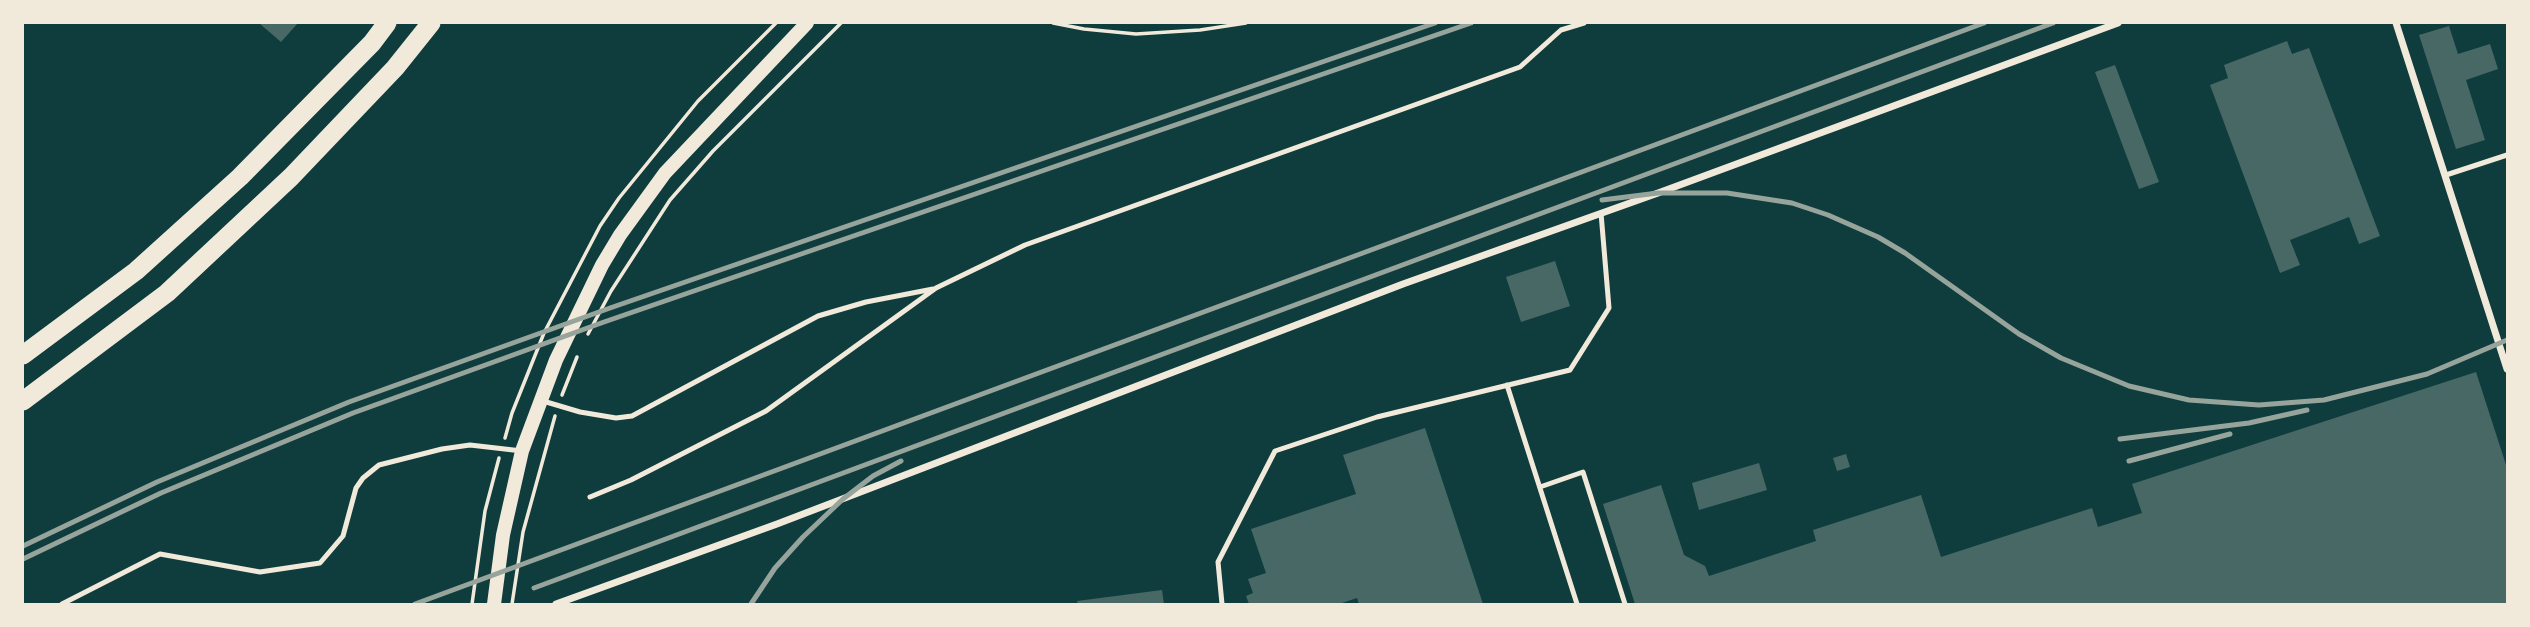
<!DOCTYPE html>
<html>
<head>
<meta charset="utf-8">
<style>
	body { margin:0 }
	#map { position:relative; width:2530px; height:627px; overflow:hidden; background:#0f3d3e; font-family:"Archivo Narrow",sans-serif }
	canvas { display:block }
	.frame { position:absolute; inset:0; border:24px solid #f1e9da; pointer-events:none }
</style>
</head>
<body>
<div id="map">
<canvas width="2530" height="627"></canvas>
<div class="frame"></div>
</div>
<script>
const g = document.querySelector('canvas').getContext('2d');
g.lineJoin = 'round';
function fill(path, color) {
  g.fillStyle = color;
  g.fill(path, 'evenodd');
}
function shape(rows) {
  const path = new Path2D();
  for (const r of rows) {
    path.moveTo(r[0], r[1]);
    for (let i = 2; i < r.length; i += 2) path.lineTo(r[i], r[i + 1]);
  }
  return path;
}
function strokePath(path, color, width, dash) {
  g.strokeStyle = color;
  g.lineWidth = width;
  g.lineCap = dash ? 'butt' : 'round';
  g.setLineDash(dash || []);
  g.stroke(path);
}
fill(shape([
	[259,23,298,23,281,42],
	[2449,26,2458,54,2490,44,2498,69,2466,80,2485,140,2456,149,2419,35],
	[2287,41,2292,54,2309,48,2380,236,2359,244,2349,217,2290,240,2300,265,2280,273,2210,85,2228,78,2224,65],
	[2115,65,2159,182,2139,189,2095,72],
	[1555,261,1570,306,1521,322,1506,277],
	[2476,372,2507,468,2507,604,1635,604,1603,504,1661,485,1684,555,1705,566,1709,576,1816,541,1813,530,1921,495,1941,557,2092,508,2098,527,2142,513,2132,484],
	[1425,428,1483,604,1359,604,1357,598,1339,604,1249,604,1246,596,1253,593,1248,579,1266,573,1251,529,1356,494,1343,455],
	[1846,454,1850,467,1837,471,1833,458],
	[1759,463,1767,490,1699,510,1692,483],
	[1162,590,1164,604,1078,604,1077,601]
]), '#486865');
strokePath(shape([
	[1053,23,1084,29,1136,34,1200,30,1246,23],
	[588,334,611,291,670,200,713,151,841,23],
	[562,395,577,357],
	[505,438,512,413,544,333,600,226,619,198,698,101,776,23],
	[472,604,485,511,499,458],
	[512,604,523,532,555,416]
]), '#f1e9da', 3.5);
strokePath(shape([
	[2446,175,2507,155],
	[1507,385,1577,604],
	[543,401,580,412,616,418,632,416,818,316,866,302,933,289],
	[1540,487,1583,472,1625,604],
	[590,497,631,480,766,411,936,288,1025,245,1520,67,1561,30,1584,23],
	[62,604,160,554,260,572,320,563,343,536,356,488,363,478,379,465,442,449,470,445,522,451],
	[1222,604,1218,562,1275,451,1377,417,1570,370,1609,308,1601,213]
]), '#f1e9da', 5);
strokePath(shape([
	[2396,23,2507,369],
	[556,604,777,524,1403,284,1658,193,2118,23]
]), '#f1e9da', 7);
strokePath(shape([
	[494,604,503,535,522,451,556,360,602,265,620,235,665,173,807,23]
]), '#f1e9da', 14);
strokePath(shape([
	[23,355,136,271,240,177,372,43,387,23],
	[23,401,167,293,291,177,395,68,431,23]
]), '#f1e9da', 19);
strokePath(shape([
	[1602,200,1658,193,1727,193,1792,203,1828,215,1878,237,1905,253,2019,334,2061,358,2129,386,2189,400,2259,405,2324,400,2427,374,2507,340],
	[2120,439,2249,423,2307,410],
	[2129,461,2230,434],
	[23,546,157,482,349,402,610,308,1435,23],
	[23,559,161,493,353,413,604,322,1471,23],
	[534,588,2053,23],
	[415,604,1984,23],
	[751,604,775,568,803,537,843,499,873,476,901,461]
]), '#97a49c', 5);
</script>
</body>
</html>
